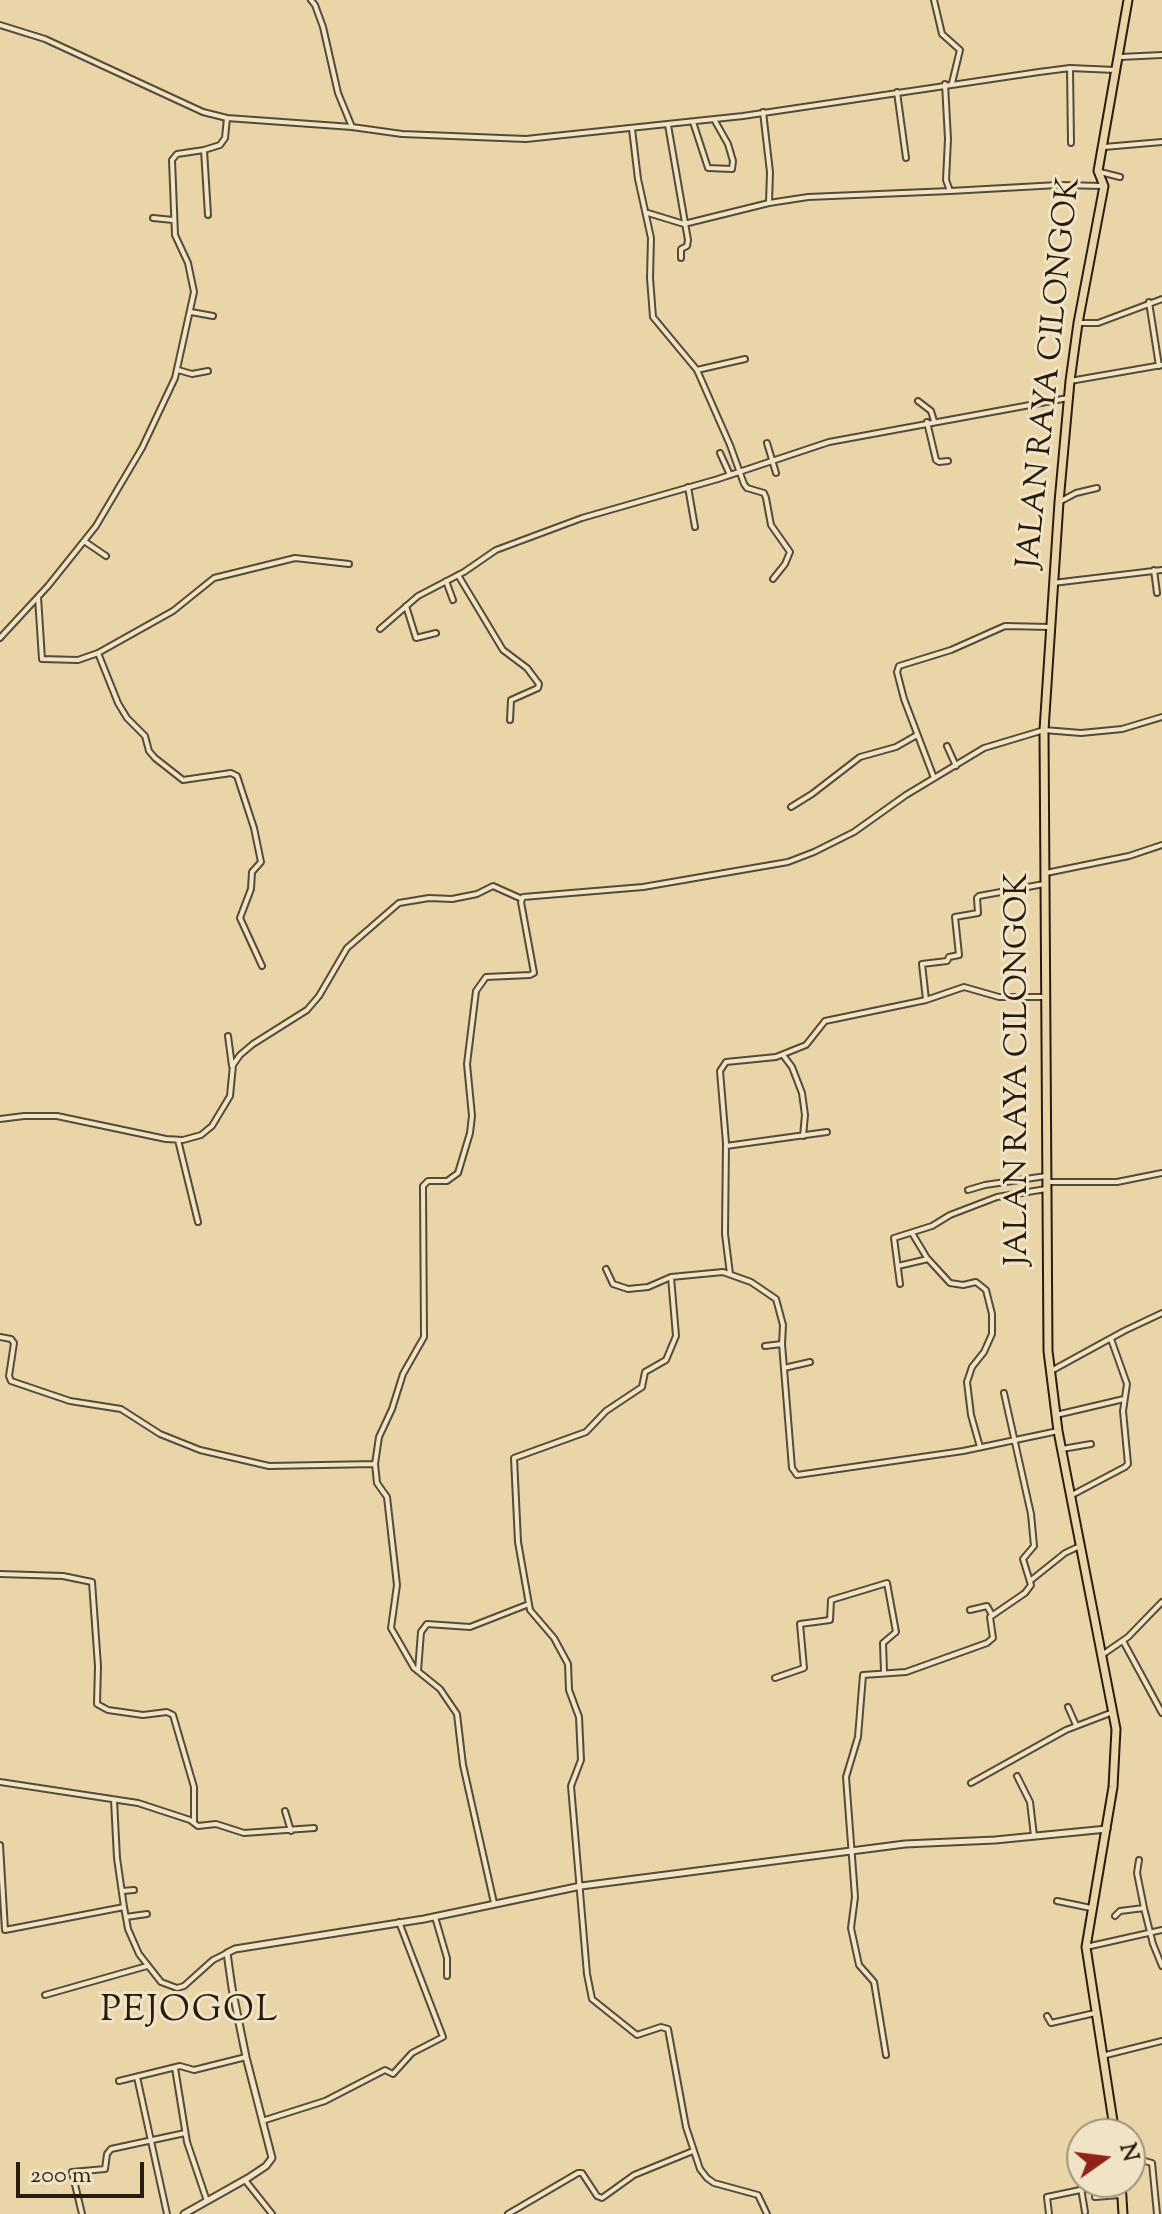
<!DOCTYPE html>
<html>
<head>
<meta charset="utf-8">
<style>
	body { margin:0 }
	#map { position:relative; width:1162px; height:2214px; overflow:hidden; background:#ead5a8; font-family:"Sorts Mill Goudy",serif }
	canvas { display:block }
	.north { position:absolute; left:1066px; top:2118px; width:80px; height:80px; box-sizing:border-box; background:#f1e4c6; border:2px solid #a1947d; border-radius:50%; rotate:76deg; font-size:22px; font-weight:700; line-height:32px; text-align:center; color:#281c0f }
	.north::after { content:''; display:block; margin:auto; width:28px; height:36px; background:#8f2418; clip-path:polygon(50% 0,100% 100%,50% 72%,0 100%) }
	.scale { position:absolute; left:16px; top:2162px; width:128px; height:36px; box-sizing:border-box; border:4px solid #281c0f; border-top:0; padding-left:10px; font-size:24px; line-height:28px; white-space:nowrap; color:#281c0f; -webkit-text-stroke:6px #f1e4c6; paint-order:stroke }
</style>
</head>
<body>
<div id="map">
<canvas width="1162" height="2214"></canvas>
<div class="north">N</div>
<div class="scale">200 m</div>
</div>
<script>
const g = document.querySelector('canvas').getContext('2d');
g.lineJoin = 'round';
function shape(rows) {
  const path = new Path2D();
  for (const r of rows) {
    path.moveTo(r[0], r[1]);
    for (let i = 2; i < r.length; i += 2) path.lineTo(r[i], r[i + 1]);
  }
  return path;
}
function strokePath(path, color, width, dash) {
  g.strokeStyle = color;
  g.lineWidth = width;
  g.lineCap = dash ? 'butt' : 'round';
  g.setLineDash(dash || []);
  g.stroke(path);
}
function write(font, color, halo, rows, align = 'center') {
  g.font = font + ' "Sorts Mill Goudy",serif';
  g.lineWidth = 6;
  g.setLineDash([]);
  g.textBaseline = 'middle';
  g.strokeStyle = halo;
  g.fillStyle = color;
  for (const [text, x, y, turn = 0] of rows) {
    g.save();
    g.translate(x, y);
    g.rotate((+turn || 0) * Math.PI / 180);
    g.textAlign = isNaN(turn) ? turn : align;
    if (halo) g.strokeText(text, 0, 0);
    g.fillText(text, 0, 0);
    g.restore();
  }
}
const minor = shape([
	[311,0,315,5,323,27,338,93,352,127],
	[934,0,942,34,960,50,952,83],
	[0,25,45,39,203,112,227,118,352,127,402,134,526,139,743,116,1039,72,1070,68,1115,70],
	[1120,57,1162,55],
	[1070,68,1071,143],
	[945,84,948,139,946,180,950,191,1058,185,1104,186],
	[897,92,906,158],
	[693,122,708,168,732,169,733,161,728,144,715,121],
	[668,125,688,240,687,246,681,249,681,258],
	[632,129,638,179,651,238,650,278,653,317,697,370,730,445,744,484,747,488,764,493,766,498,771,525,790,552,785,564,773,579],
	[1104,147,1162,142],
	[204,150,208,215],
	[1100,172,1120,177],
	[769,203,808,197,950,191],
	[648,213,684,224,769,203,770,172,763,112],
	[153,218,173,220],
	[1149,302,1159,366],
	[191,312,213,316],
	[1078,323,1098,323,1162,299],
	[178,370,192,374,208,371],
	[697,370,745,359],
	[1070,381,1162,365],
	[918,401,931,411,934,421],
	[927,422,936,460,939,462,948,461],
	[767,443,776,473],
	[720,453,730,475],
	[688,487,695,527],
	[1061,501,1076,493,1097,488],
	[84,541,106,556],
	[1154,570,1157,593],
	[458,575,503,650,527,668,539,684,538,688,511,700,510,720],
	[446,581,453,600],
	[1053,583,1162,570],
	[38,597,42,659,78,660,98,653,118,703,127,718,145,736,149,751,155,758,183,780,231,773,237,776,254,828,261,862,252,872,251,889,240,918,262,966],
	[406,606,416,638,436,633],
	[380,629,418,596,464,572,496,550,582,518,718,479,829,442,1068,398],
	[0,638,48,586,96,526,142,448,175,378,194,292,188,263,175,235,172,160,177,154,204,150,220,145,225,138,227,118],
	[98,653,173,611,214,578,295,558,349,564],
	[947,746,956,766],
	[934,778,904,699,897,672,899,666,951,650,1005,626,1050,627],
	[791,807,812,794,860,757,896,747,917,735],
	[1046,873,1129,856,1162,845],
	[926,1000,922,964,947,961,949,957,959,955,955,917,978,913,977,898,979,896,1044,884],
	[228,1036,232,1066],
	[783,1055,792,1067,802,1093,805,1115,803,1136],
	[0,1119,24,1116,57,1116,166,1139,183,1140,201,1135,212,1126,230,1096,233,1065,240,1055,253,1044,307,1010,319,996,347,948,399,903,429,898,452,899,477,894,493,886,522,899],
	[178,1140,198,1222],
	[726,1146,827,1132],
	[1049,1182,1117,1182,1162,1173],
	[968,1190,985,1185,1046,1176],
	[912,1233,927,1258],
	[898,1266,928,1259,950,1283,963,1285,976,1282,986,1290,992,1314,992,1334,984,1352,972,1367,967,1382,971,1415,980,1447],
	[606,1269,613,1284,628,1289,648,1287,671,1277,723,1272,751,1282,776,1299,783,1325,782,1344,792,1468,797,1475,963,1451,1058,1431],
	[730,1274,725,1234,726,1143,720,1071,726,1062,776,1057,806,1045,825,1021,926,1000,964,987,999,997,1045,997],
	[671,1277,676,1336,666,1360,645,1372,642,1387,606,1411,586,1432,514,1458,518,1542,530,1610,554,1638,568,1664,569,1690,579,1717,581,1760,571,1786,587,1974,592,1999,637,2035,661,2027,668,2029,686,2127,700,2169,707,2178,714,2183,758,2195,767,2214],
	[900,1284,894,1238,932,1226,950,1215,997,1197,1046,1189],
	[0,1337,11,1339,14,1343,9,1376,11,1381,70,1401,121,1409,160,1434,200,1450,269,1466,375,1464,379,1437,392,1409,403,1374,424,1337,423,1186,428,1181,447,1181,458,1173,470,1133,472,1116,467,1064,476,991,486,977,530,975,534,973,521,902,523,897,643,887,788,862,814,852,854,832,906,795,984,748,1044,730,1081,733,1122,729,1162,717],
	[765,1346,782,1344],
	[784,1368,810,1362],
	[1051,1371,1124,1331,1162,1313],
	[1056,1415,1124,1399],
	[1062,1449,1091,1444],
	[375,1464,377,1483,387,1497,397,1585,391,1628,414,1668,440,1689,457,1714,463,1765,494,1903],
	[1072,1495,1125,1467,1128,1464,1123,1411,1127,1384,1111,1339],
	[0,1574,63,1576,92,1582,98,1666,97,1704,108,1710,143,1715,167,1712,173,1715,194,1787,194,1822],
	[1030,1581,1065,1553,1080,1546],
	[970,1610,987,1606,992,1615],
	[1123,1641,1162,1713],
	[1102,1655,1128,1637,1162,1602],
	[418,1671,421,1632,427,1624,470,1627,529,1604],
	[775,1678,804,1668,800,1624,830,1620,831,1600,887,1583,896,1632,883,1643,884,1672],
	[1068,1707,1076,1725],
	[1017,1776,1030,1802,1034,1836],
	[0,1782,138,1803,190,1820,198,1826,216,1824,244,1833,314,1828],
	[971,1783,1066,1730,1113,1712],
	[114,1800,117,1858,124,1907,128,1929,139,1954,161,1982,177,1988,184,1986,213,1960,227,1953],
	[285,1811,291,1831],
	[0,1845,5,1930,124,1907],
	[1139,1860,1137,1873,1144,1908],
	[122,1891,134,1890],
	[1057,1901,1091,1908],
	[1115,1916,1120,1911,1144,1908,1153,1944,1162,1966],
	[126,1917,147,1914],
	[435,1917,447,1958,447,1976],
	[1086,1947,1162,1930],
	[45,1995,147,1966],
	[1047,2016,1051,2023,1095,2013],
	[886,2055,874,1982,859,1965,851,1928,855,1897,846,1777,858,1737,863,1675,906,1672,987,1643,993,1638,990,1617,1025,1593,1031,1585,1023,1559,1034,1546,1031,1514,1004,1393],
	[1102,2056,1162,2041],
	[175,2068,187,2142,207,2201],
	[137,2077,167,2214],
	[119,2081,180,2066,194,2070,246,2057],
	[262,2121,325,2101,385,2070,393,2074,412,2053,443,2037,399,1922],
	[1130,2164,1145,2161,1152,2163,1157,2214],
	[245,2180,272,2214],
	[1081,2188,1085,2212],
	[1095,2197,1120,2195],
	[82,2214,72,2172,105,2169,107,2154,111,2149,185,2133],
	[508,2214,578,2173,582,2173,597,2196,602,2198,634,2175,693,2151],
	[1049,2214,1047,2197,1118,2182]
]);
const tertiary = shape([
	[184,2214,248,2178,266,2166,272,2158,246,2057,232,1988,227,1953,235,1949,424,1919,581,1886,905,1844,995,1840,1107,1829]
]);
const trunk = shape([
	[1115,2134,1086,1947,1113,1787,1116,1729,1058,1431,1048,1351,1044,730,1059,502,1070,381,1078,323,1104,186,1098,171,1128,0],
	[1121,2182,1123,2214]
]);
strokePath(minor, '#584a35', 8);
strokePath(tertiary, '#584a35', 9);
strokePath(trunk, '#281c0f', 11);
strokePath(minor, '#f1e4c6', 4);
strokePath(tertiary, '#f1e4c6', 5);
strokePath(trunk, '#ead5a8', 7);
write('32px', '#281c0f', '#f1e4c6', [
	["JALAN RAYA CILONGOK",1052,373,-84],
	["JALAN RAYA CILONGOK",1021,1069,-90]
]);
g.letterSpacing = '2px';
write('36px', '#281c0f', '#f1e4c6', [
	["PEJOGOL",190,2014]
]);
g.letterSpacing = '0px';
</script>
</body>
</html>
